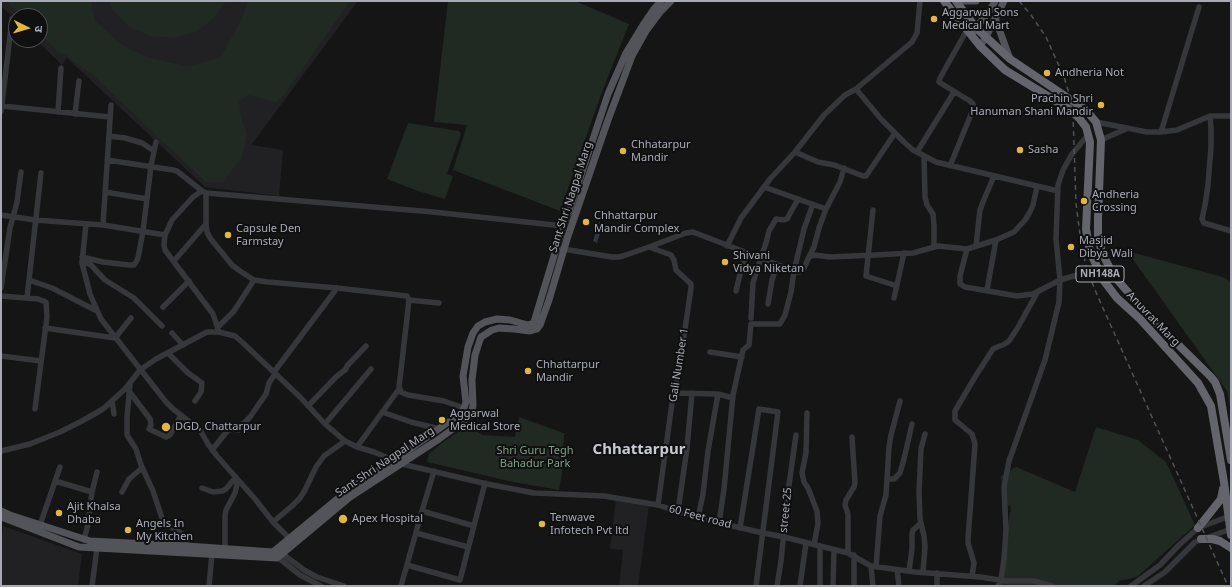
<!DOCTYPE html>
<html>
<head>
<meta charset="utf-8">
<style>
	body { margin:0 }
	#map { position:relative; width:1232px; height:587px; overflow:hidden; background:#151516; font-family:"Noto Sans","Noto Sans Devanagari",sans-serif }
	canvas { display:block }
	.frame { position:absolute; inset:0; border:2px solid #a8abb6; pointer-events:none }
	.north { position:absolute; left:8px; top:8px; width:40px; height:40px; box-sizing:border-box; background:#101011; border:1px solid #4d4e53; border-radius:50%; rotate:95deg; font-size:11px; font-weight:700; line-height:16px; text-align:center; color:#a8abb6 }
	.north::after { content:''; display:block; margin:auto; width:14px; height:18px; background:#e3b640; clip-path:polygon(50% 0,100% 100%,50% 72%,0 100%) }
</style>
</head>
<body>
<div id="map">
<canvas width="1232" height="587"></canvas>
<div class="frame"></div>
<div class="north">उ</div>
</div>
<script>
const g = document.querySelector('canvas').getContext('2d');
g.lineJoin = 'round';
function fill(path, color) {
  g.fillStyle = color;
  g.fill(path, 'evenodd');
}
function shape(rows) {
  const path = new Path2D();
  for (const r of rows) {
    path.moveTo(r[0], r[1]);
    for (let i = 2; i < r.length; i += 2) path.lineTo(r[i], r[i + 1]);
  }
  return path;
}
function strokePath(path, color, width, dash) {
  g.strokeStyle = color;
  g.lineWidth = width;
  g.lineCap = dash ? 'butt' : 'round';
  g.setLineDash(dash || []);
  g.stroke(path);
}
function write(font, color, halo, rows, align = 'center') {
  g.font = font + ' "Noto Sans",sans-serif';
  g.lineWidth = 4;
  g.setLineDash([]);
  g.textBaseline = 'middle';
  g.strokeStyle = halo;
  g.fillStyle = color;
  for (const [text, x, y, turn = 0] of rows) {
    g.save();
    g.translate(x, y);
    g.rotate((+turn || 0) * Math.PI / 180);
    g.textAlign = isNaN(turn) ? turn : align;
    if (halo) g.strokeText(text, 0, 0);
    g.fillText(text, 0, 0);
    g.restore();
  }
}
fill(shape([
	[1,1,358,1,251,145,283,150,279,196,205,187,67,58,62,65,36,40,40,40,40,16,16,16,16,20,1,6],
	[616,499,649,505,638,586,619,586,623,550,610,549],
	[3,526,82,554,78,586,1,586,1,549]
]), '#212123');
fill(shape([
	[6,1,91,1,95,21,120,44,149,58,188,66,220,58,242,19,248,1,350,1,284,95,276,102,248,95,239,101,241,118,247,134,242,157,223,182,206,182,94,76,67,56,58,52,40,34,40,16,22,16],
	[109,1,226,1,213,19,195,32,173,38,150,36,130,27,113,11],
	[448,1,575,1,629,24,602,92,560,211,453,170,467,125,434,122],
	[408,123,459,131,461,134,447,174,453,176,445,199,418,191,387,179],
	[1127,251,1223,277,1231,282,1231,412,1227,391],
	[519,417,566,434,564,435,562,473,559,490,513,482,427,462,429,454,442,443,468,425,482,435,515,437],
	[1096,427,1138,440,1166,462,1195,525,1137,577,1119,581,1114,586,998,586,1011,507,1004,503,1001,476,1016,467,1075,492]
]), '#212923');
fill(shape([
	[599,222,603,224,597,243,593,241]
]), '#2f373e');
strokePath(shape([
	[856,89,881,119,904,142,913,150,936,162,1058,191],
	[2,106,110,117],
	[1,112,12,19],
	[58,112,61,68],
	[75,114,79,81],
	[1210,116,1211,127,1211,146,1208,185,1205,205,1202,219,1204,223,1231,231],
	[1096,122,1147,132,1161,132,1177,130,1210,116,1231,116],
	[1161,132,1199,7],
	[109,136,125,138,142,143,154,151],
	[1101,140,1128,128],
	[795,152,818,162,834,165,863,176,866,176,868,173,895,133],
	[917,152,954,92],
	[924,156,925,197,927,205,933,214,934,225,934,246],
	[107,160,173,170,177,171,202,191],
	[950,166,974,107,973,104,970,101,942,84,939,82,940,78,967,30],
	[764,187,826,209],
	[105,192,147,199],
	[206,193,206,224,207,232,210,238,232,265,240,271,254,280,268,282,337,288,407,296,409,300,400,379,399,386,401,392,408,395,444,401,464,408],
	[873,210,866,276,897,286],
	[1,215,35,220,103,225,165,235],
	[86,224,82,263,90,294,101,319,166,402,173,409,200,430,208,444,217,456,255,499,273,522,290,539],
	[103,225,111,105],
	[727,246,741,218,770,179,795,152,824,115,845,95,856,89,912,42,917,33,920,1],
	[976,246,980,210,983,202,994,176],
	[649,247,671,255,674,260,676,270,691,284,691,288,680,363,672,403,658,505],
	[557,248,612,257,618,257,623,256,649,247,686,233,693,232,794,271,799,272,804,268,809,257,815,255,830,257,875,255,913,253,938,246,967,249,996,240,1014,232,1025,220,1030,212,1033,205,1037,187],
	[967,249,960,276,960,284,965,287,1017,296,1033,294,1060,280,1098,269],
	[82,257,103,262,129,265,134,265,136,262,138,258,143,231,151,166,156,142],
	[809,257,814,247,819,228,826,209,840,182,844,168],
	[82,261,91,265,105,280,134,298,162,326],
	[174,261,206,224],
	[29,280,52,288,97,311],
	[1,288,10,228,17,202,21,172],
	[987,290,996,240],
	[736,291,741,270,747,253],
	[1,296,38,299,46,302,47,317,35,409],
	[27,298,41,173],
	[894,298,904,253],
	[409,300,439,303],
	[768,304,772,280,777,264],
	[163,307,189,281],
	[751,318,753,283,761,257,766,243,769,231,776,219,784,220,787,219,798,199],
	[218,327,234,311,254,280],
	[45,328,115,338,131,318],
	[219,332,213,314,165,250,164,245,165,235,172,220,193,197,202,191,206,193,433,212,563,226],
	[172,333,183,345],
	[710,352,742,357],
	[168,353,188,373,202,383,201,392,195,401],
	[1,356,41,361],
	[274,372,337,288],
	[130,384,127,417,127,435,136,449,141,465,153,491,162,518,166,524,184,535,185,538,187,546],
	[129,391,150,419,151,425,149,429,166,437,170,435,181,415],
	[674,393,718,394,733,398],
	[112,401,114,414],
	[308,406,336,377,346,369,347,366,366,346],
	[382,412,411,422,440,429],
	[807,413,806,453,802,473,804,482,808,488,817,511,818,523,814,545],
	[325,424,371,369],
	[357,447,399,389],
	[212,450,228,430,232,429,239,430,242,428,244,423,250,417,266,394,269,383,275,374],
	[1,451,30,444,60,432,82,421,103,409,125,389,140,370,156,359,207,332,219,332,235,336,242,342,300,397,325,424,345,441,357,447,374,452,402,464,487,484,534,493,604,496,658,505,698,518,763,533,784,537,848,553,871,566,915,572,980,577,1006,581,1034,581,1052,586],
	[887,479,894,479,900,473,904,459,912,424],
	[55,481,92,492],
	[202,488,213,492,222,491,226,489,236,477],
	[122,492,129,479,142,468],
	[422,511,474,526],
	[678,511,687,448,692,393],
	[698,518,703,494,708,451,718,394],
	[273,522,292,506,300,498,305,490,316,467,324,456,345,441],
	[719,523,724,489,733,395,743,350,749,345,751,324,780,324,785,315,791,292,794,271,804,229,813,204],
	[40,525,60,467],
	[740,528,759,409,778,412,756,586],
	[416,533,468,547],
	[84,540,88,524,92,492,97,472],
	[225,549,225,516,226,510,235,493,238,480],
	[280,552,304,570,317,577,344,586],
	[848,553,848,514,845,505,846,500,854,487,855,483,852,437],
	[275,555,300,575,321,586],
	[854,555,854,586],
	[407,565,460,580,485,483],
	[871,566,873,586],
	[876,567,880,516,886,495,889,447,891,435,900,401],
	[897,570,899,586],
	[909,571,912,549,912,534,913,530,921,523],
	[923,572,925,547,924,536,920,519,919,492,921,449,925,434],
	[937,573,937,586],
	[972,576,974,563,968,543,968,539,975,444,972,434,955,420,955,411,975,377,993,349,997,347,1003,345,1009,341,1017,329,1037,293],
	[92,586,97,548],
	[209,586,212,554],
	[401,586,422,511,434,471],
	[777,586,781,561,788,492,796,435],
	[800,586,806,543],
	[820,586,820,546],
	[833,586,834,550],
	[998,586,1001,580,1004,559,1006,530,1004,487,1009,461,1045,360,1059,302,1060,280,1056,239,1058,185,1063,170,1072,154,1088,135],
	[1131,586,1160,565,1179,545,1198,528,1230,516],
	[1144,586,1165,572,1195,542,1231,529]
]), '#36373b', 5.5);
strokePath(shape([
	[965,1,976,1],
	[995,18,1010,59],
	[973,32,990,10,995,1],
	[980,46,986,37,1004,1],
	[1,511,10,515,90,541,187,546,273,552,347,491,402,455,461,413,464,408,466,402,463,376,468,347,473,333,478,326,485,322,497,319,510,320,528,325,532,324,534,322,563,226,569,211,608,94,626,53,643,25,654,9,661,1],
	[1,517,79,547,277,558,350,497,439,439,468,418,472,412,473,405,472,380,475,355,481,337,492,330,499,328,514,329,530,331,537,329,540,325,549,300,567,239,608,120,632,56,646,31,661,11,671,1]
]), '#52545a', 7);
strokePath(shape([
	[944,1,980,46,1005,70,1069,109,1079,118,1086,127,1090,142,1086,229,1090,252,1104,281,1117,298,1140,319,1198,383,1211,406,1224,482,1231,535],
	[956,1,976,28,1010,59,1086,110,1096,122,1101,140,1098,218,1098,236,1102,253,1114,276,1146,313,1211,377,1215,382,1220,394,1231,460],
	[1198,528,1221,499,1223,489],
	[1201,539,1212,539,1220,541,1231,548]
]), '#63646c', 8);
strokePath(shape([
	[1019,1,1031,15,1046,37,1064,77,1068,90,1073,115,1076,203,1081,243,1087,270,1098,297,1228,586]
]), '#4f5156', 1.5, [5, 4]);
for (const [x, y, r, color] of [
	[934,19,4,"#e3b640"],
	[1047,73,4,"#e3b640"],
	[1101,105,4,"#e3b640"],
	[1020,150,4,"#e3b640"],
	[623,151,4,"#e3b640"],
	[1084,201,4,"#e3b640"],
	[586,222,4,"#e3b640"],
	[228,235,4,"#e3b640"],
	[1071,247,4,"#e3b640"],
	[725,262,4,"#e3b640"],
	[528,371,4,"#e3b640"],
	[442,420,4,"#e3b640"],
	[166,427,5,"#e3b640"],
	[59,513,4,"#e3b640"],
	[343,519,5,"#e3b640"],
	[542,524,4,"#e3b640"],
	[128,530,4,"#e3b640"]
]) {
  const dot = new Path2D();
  dot.arc(x, y, r, 0, 2 * Math.PI);
  g.fillStyle = color;
  g.fill(dot);
  strokePath(dot, '#101011', 1.5);
}
for (const [x, y, w] of [
	[1100,274,48]
]) {
  const box = new Path2D();
  box.roundRect(x - w / 2, y - 8, w, 16, 3);
  g.fillStyle = '#101011';
  g.fill(box);
  strokePath(box, '#a8abb6', 1);
}
write('bold 10px', '#a8abb6', null, [
	["NH148A",1100,274]
]);
write('11px', '#a8abb6', '#101011', [
	["Aggarwal Sons",942,13],
	["Medical Mart",942,26],
	["Andheria Not",1055,73],
	["Prachin Shri",1093,99,"right"],
	["Hanuman Shani Mandir",1093,112,"right"],
	["Chhatarpur",631,145],
	["Mandir",631,158],
	["Sasha",1028,150],
	["Andheria",1092,195],
	["Crossing",1092,208],
	["Chhattarpur",594,216],
	["Mandir Complex",594,229],
	["Capsule Den",236,229],
	["Farmstay",236,242],
	["Masjid",1079,241],
	["Dibya Wali",1079,254],
	["Shivani",733,256],
	["Vidya Niketan",733,269],
	["Chhattarpur",536,365],
	["Mandir",536,378],
	["Aggarwal",450,414],
	["Medical Store",450,427],
	["DGD, Chattarpur",175,427],
	["Ajit Khalsa",67,507],
	["Dhaba",67,520],
	["Tenwave",550,518],
	["Infotech Pvt ltd",550,531],
	["Apex Hospital",352,519],
	["Angels In",136,524],
	["My Kitchen",136,537]
], 'left');
write('11px', '#a8abb6', '#101011', [
	["Sant Shri Nagpal Marg",571,197,-72],
	["Anuvrat Marg",1153,319,46],
	["Gali Number 1",679,365,-81],
	["Sant Shri Nagpal Marg",385,462,-34],
	["street 25",786,510,-84],
	["60 Feet road",700,517,15]
]);
write('11px', '#809f84', '#101011', [
	["Shri Guru Tegh",535,451],
	["Bahadur Park",535,464]
]);
write('bold 15px', '#c8cad2', '#101011', [
	["Chhattarpur",639,450]
]);
</script>
</body>
</html>
